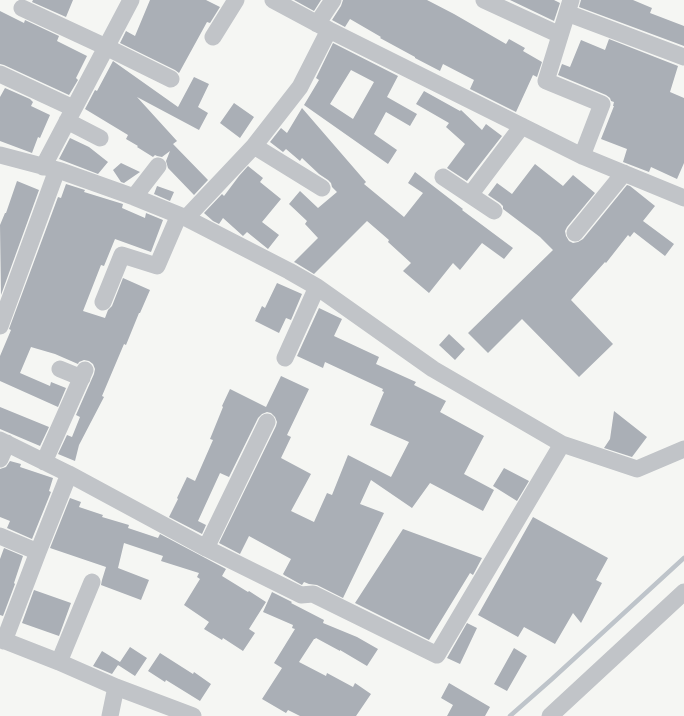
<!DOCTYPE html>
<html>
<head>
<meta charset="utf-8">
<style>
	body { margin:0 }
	canvas { display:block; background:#f5f6f3 }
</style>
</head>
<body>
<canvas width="684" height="716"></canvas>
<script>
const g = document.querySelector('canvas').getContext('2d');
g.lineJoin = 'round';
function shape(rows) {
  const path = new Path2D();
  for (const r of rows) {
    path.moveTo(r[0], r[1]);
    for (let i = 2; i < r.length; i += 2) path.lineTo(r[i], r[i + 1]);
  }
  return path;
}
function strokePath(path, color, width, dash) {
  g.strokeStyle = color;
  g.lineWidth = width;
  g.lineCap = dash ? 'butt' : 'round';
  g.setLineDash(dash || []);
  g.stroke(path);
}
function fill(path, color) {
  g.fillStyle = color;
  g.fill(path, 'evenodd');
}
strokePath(shape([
	[510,716,552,679,684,558]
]), '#bec4ca', 4.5);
fill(shape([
	[33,0,73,0,66,17,32,2],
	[150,0,206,0,220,7,210,23,207,22,179,73,175,70,120,43,126,31,135,36],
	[294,0,321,0,314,11],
	[343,0,427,0,454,14,506,44,509,39,525,48,523,51,542,62,537,77,533,75,516,112,470,89,474,80,443,64,440,71,415,58,415,57,380,38,381,37,350,19,345,27,332,20,341,6],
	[510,0,554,0,560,3,554,21],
	[581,0,633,0,652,8,650,13,684,26,684,46,579,7],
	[0,11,24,23,25,20,59,36,57,41,87,56,76,78,78,80,69,95,4,65,0,64],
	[609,39,678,66,670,92,684,98,684,163,677,179,651,167,649,172,623,162,627,149,601,139,614,106,613,106,614,102,611,101,610,98,606,95,558,75,562,64,570,67,581,40,605,50],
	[333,43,398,76,387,97,417,114,410,126,386,112,374,134,397,150,388,164,304,105,319,80,316,78],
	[351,70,374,82,353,119,330,104],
	[113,61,178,107,194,77,209,84,198,107,208,113,199,130,137,97,177,141,173,144,208,180,194,195,168,168,166,161,170,151,162,157,157,156,155,155,153,157,137,147,138,146,126,139,128,135,85,109,95,90,97,91],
	[5,88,30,99,33,102,31,106,50,115,40,138,38,137,32,153,0,141,0,97],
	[424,91,460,111,461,110,482,130,486,124,502,136,467,181,447,168,465,144,446,127,449,123,416,104],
	[234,103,254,117,240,138,220,123],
	[302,108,366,182,364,184,404,217,423,193,408,183,415,172,463,209,462,210,513,248,504,259,482,243,460,270,453,263,429,293,403,271,411,263,388,242,389,240,367,221,314,274,296,263,294,262,318,238,305,224,307,221,289,204,300,191,318,208,337,192,332,187,331,183,328,180,319,174,302,158,300,161,286,149,283,152,270,142,281,128,287,133],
	[70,138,89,147,108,162,98,174,59,159],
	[121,163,140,172,124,183,121,182,113,170],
	[535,164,563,186,573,175,595,193,567,227,565,231,566,236,569,241,573,243,578,242,583,239,627,185,630,186,655,206,643,221,674,244,665,256,634,232,630,237,628,235,606,263,605,262,571,300,613,344,579,377,522,319,488,353,468,333,553,250,540,237,503,209,503,206,500,203,488,195,497,183,512,194],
	[248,166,263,178,260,182,281,199,262,222,279,235,268,249,247,232,243,236,223,218,219,224,213,221,204,213,222,194,224,196,239,176],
	[17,181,39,190,1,295,0,225,5,213,6,213],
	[66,184,85,190,84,192,123,204,122,208,145,218,146,213,163,220,151,252,115,239,104,266,101,265,83,311,105,318,108,310,112,306,123,278,150,290,140,313,139,313,126,345,124,344,102,396,104,397,79,445,75,461,58,454,67,435,72,437,80,417,76,415,94,374,95,369,93,364,89,361,84,360,79,362,78,364,55,354,31,347,20,373,50,386,51,382,66,388,58,407,0,381,0,356,11,330,9,329,58,197,61,198],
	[157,186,174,192,170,201,154,194],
	[277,283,302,294,291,320,286,318,279,333,255,321,262,306,265,308],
	[319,308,342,319,334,336,379,357,376,364,416,382,414,385,446,401,440,412,484,436,464,474,494,490,483,511,430,483,412,508,371,480,360,504,384,513,343,598,317,585,309,584,304,582,302,585,284,575,283,574,291,559,249,536,240,554,219,543,276,426,277,422,275,417,271,413,267,412,262,414,258,418,229,477,220,473,198,521,206,525,202,534,169,517,178,499,177,498,187,477,195,481,213,440,210,439,223,407,222,406,230,389,266,407,281,376,309,389,287,435,291,437,281,458,311,474,291,511,314,522,327,493,332,495,348,455,391,477,409,442,370,425,384,392,382,391,383,389,325,362,323,368,297,356],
	[449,334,465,349,455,360,439,345],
	[0,407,49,427,40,446,0,429],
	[614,411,647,437,632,457,604,448,610,439],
	[10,461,21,464,20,467,53,478,49,491,51,492,32,539,7,528,10,521,0,517,0,469,6,467],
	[504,468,529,481,517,501,493,486],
	[70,498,81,502,79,507,103,515,102,517,129,525,128,528,158,538,160,534,226,569,222,576,248,592,249,591,266,602,249,629,255,633,243,651,223,638,222,640,204,629,209,622,184,605,200,579,197,577,199,573,161,561,163,556,124,543,118,568,149,580,141,600,101,585,102,580,106,567,50,548],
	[533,517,608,558,596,580,602,583,581,623,573,613,555,644,524,627,518,637,478,615],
	[403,529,482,558,473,575,470,573,429,640,355,603],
	[4,548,23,556,14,583,15,584,3,616,0,615,0,559],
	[34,590,71,603,59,636,22,623],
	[272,592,292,602,291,603,324,620,323,623,357,637,378,649,367,666,340,650,340,651,316,638,315,639,314,639,299,662,326,676,327,673,353,687,355,683,371,694,356,716,300,716,288,710,286,713,262,699,282,668,274,663,295,629,292,628,293,625,263,612],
	[467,623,477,628,460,664,447,658],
	[130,647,147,658,135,676,118,665],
	[514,648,527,656,507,691,494,684],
	[102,651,120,662,112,674,93,666],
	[160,653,193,674,194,672,211,684,200,701,166,680,165,682,148,671],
	[449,683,490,707,485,716,447,716,453,705,441,698]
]), '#aaafb6');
strokePath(shape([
	[273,0,329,30,582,156,684,198],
	[484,0,560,35],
	[571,0,546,81,602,104,582,156],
	[22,8,106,47,171,79],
	[567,13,684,57],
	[317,24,333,0],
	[213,37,236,0],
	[0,74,73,108],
	[67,121,100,138],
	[254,146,322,188],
	[0,155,61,171,134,197,186,218,289,271,317,287,433,369,562,444,637,469,684,449],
	[43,167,131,0],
	[443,177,494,211],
	[470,195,522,126],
	[134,197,158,166],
	[186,218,254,146,300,87,329,30],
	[575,233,624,173],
	[103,302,122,255,157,266,179,215],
	[0,326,57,170],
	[285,358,317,287],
	[60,369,82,378],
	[0,440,69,474,206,548,301,595,313,594,437,655,562,444],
	[0,459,7,443],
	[44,462,85,370],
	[0,536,38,552],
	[206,548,267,422],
	[0,639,59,662,116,687,193,716],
	[4,641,38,552,69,474],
	[59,662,92,582],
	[110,716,116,687],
	[550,716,684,592]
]), '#c1c4c8', 17);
</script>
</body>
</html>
